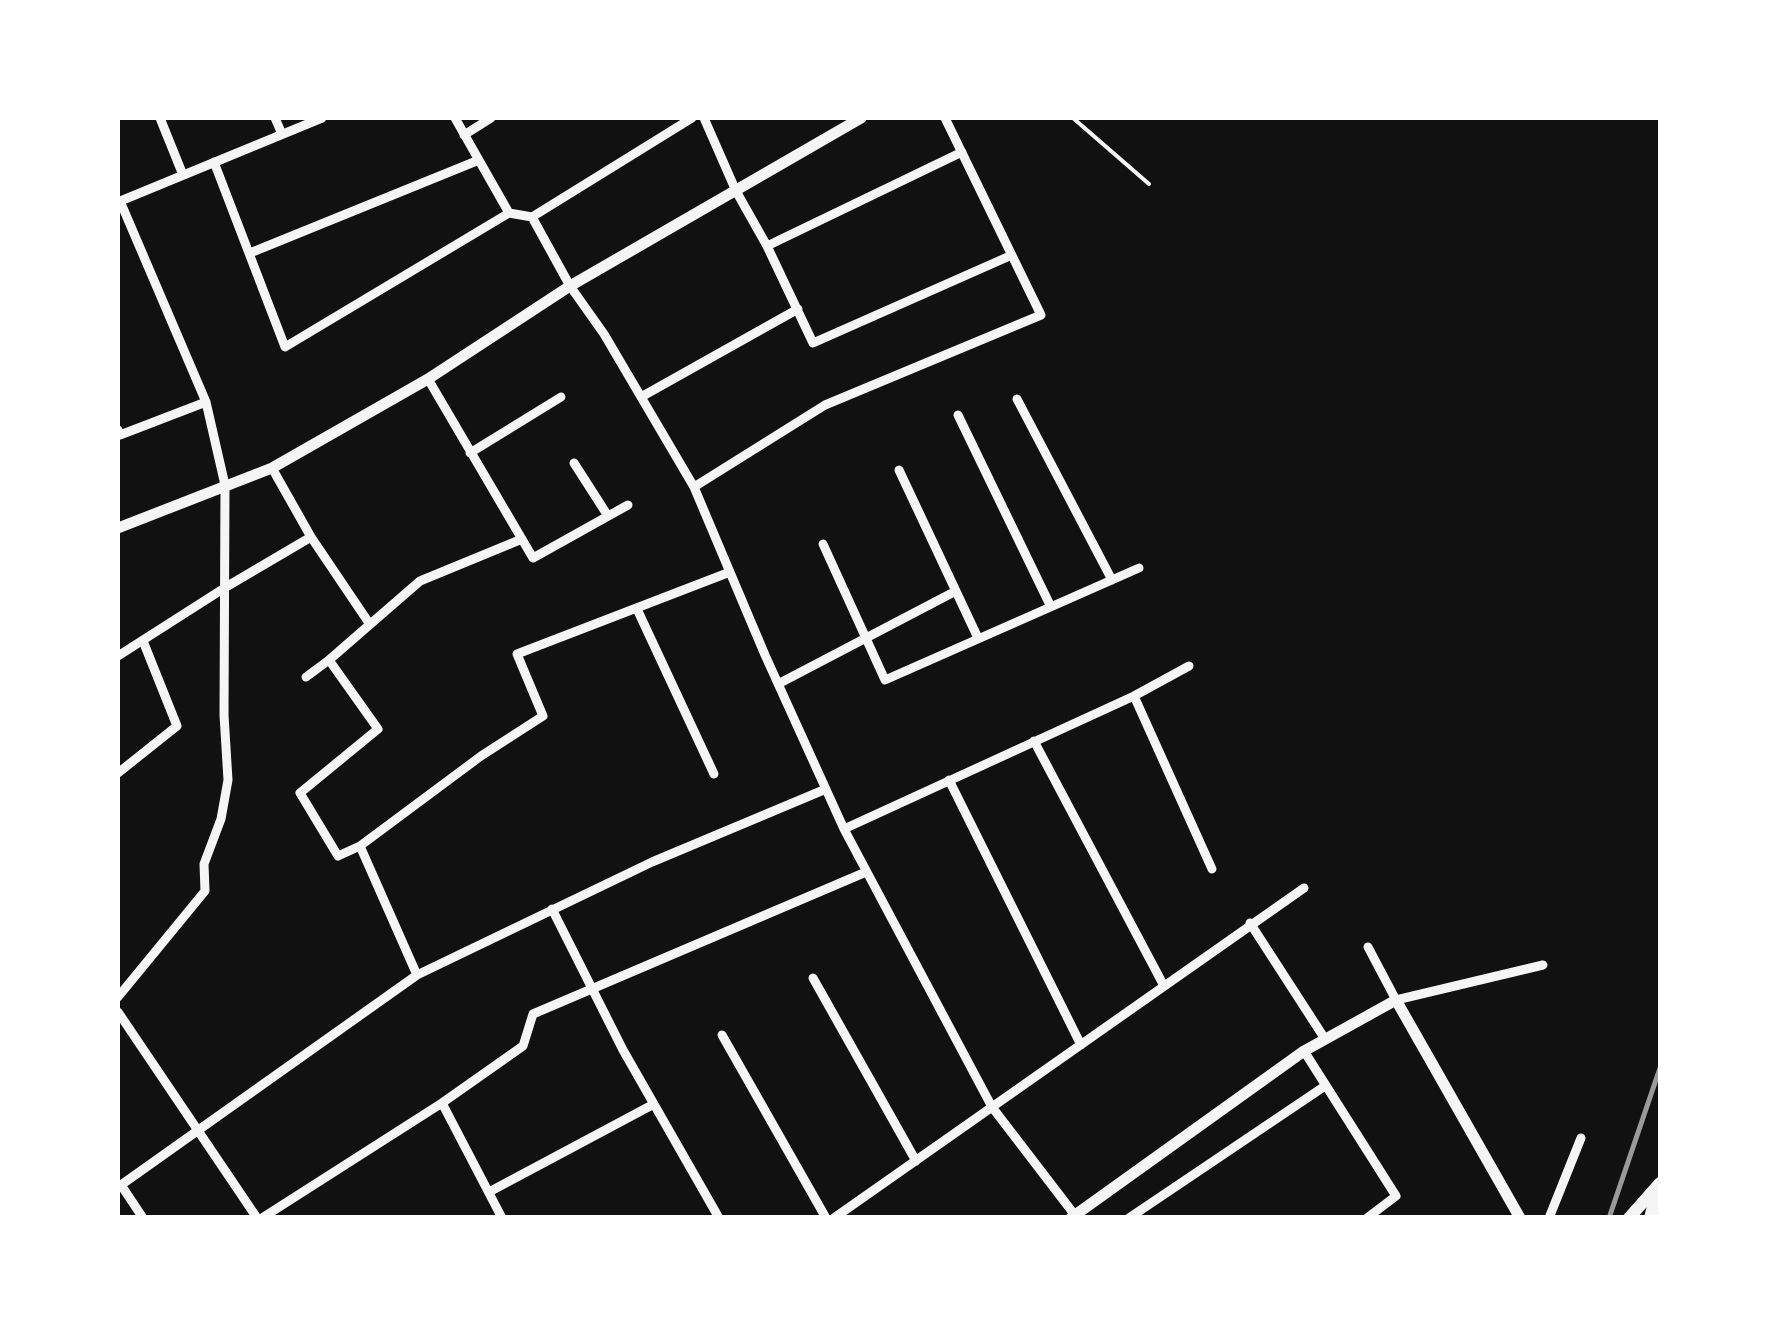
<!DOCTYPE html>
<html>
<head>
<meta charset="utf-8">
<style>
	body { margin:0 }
	#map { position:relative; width:1778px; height:1335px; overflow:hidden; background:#111; font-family:"DejaVu Sans",sans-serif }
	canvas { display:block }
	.frame { position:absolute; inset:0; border:120px solid #fff; pointer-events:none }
</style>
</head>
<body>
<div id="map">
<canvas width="1778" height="1335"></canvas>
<div class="frame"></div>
</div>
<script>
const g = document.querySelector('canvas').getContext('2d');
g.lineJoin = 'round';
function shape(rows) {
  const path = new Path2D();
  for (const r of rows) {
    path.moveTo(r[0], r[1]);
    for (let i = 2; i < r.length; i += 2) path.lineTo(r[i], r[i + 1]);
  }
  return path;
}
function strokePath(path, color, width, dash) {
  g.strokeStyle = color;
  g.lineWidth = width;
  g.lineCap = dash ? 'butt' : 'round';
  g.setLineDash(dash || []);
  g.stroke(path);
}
strokePath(shape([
	[1073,118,1149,184]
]), '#f5f5f5', 4);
strokePath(shape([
	[160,118,183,175],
	[275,118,282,134],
	[455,118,509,213,532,217,570,286,604,334,694,487,765,655,844,829,992,1107,1074,1214],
	[704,118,736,191,767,246,813,343,1012,255],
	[464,135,491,118],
	[214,162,285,347,509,213],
	[118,202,322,118],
	[532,217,692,118],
	[767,246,962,152],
	[250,253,479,160],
	[428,379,533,558,628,505],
	[641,397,798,309],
	[1017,399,1112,580],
	[958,415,1050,605],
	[118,430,120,435,206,402],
	[470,453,561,397],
	[574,463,608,516],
	[272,468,311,537,369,623],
	[899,470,978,638],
	[694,487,825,405,1041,315,945,118],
	[823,544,885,680,1139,568],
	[637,609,714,774],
	[118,656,226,587,311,537],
	[329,660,420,581,522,539],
	[306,677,329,660,378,729,300,793,338,856,360,846,481,756,543,716,517,654,730,572],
	[778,684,954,592],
	[1134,696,1189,666],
	[1034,741,1164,986],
	[118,773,177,726,143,641],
	[949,780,1081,1045],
	[844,829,1134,696,1212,869],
	[360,846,417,975],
	[552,909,623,1050,719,1218],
	[1250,923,1325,1039],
	[1368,947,1396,1000,1543,965],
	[813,978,916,1161],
	[118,997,205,891,204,864,221,819,228,780,224,715,225,485,206,402,120,201],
	[118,1012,257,1218],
	[722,1035,826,1218],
	[1304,1051,1396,1196,1367,1218],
	[442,1103,502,1218],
	[489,1192,654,1104],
	[143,1218,121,1185,417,975,652,862,826,789],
	[262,1218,442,1103,523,1046,533,1014,866,872],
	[834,1218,1304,888],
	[1129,1218,1325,1086],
	[1549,1218,1581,1138]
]), '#f5f5f5', 9);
strokePath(shape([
	[118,528,272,468,428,379,570,286,861,118],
	[1071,1218,1304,1051,1396,1000,1520,1218]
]), '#f5f5f5', 11);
strokePath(shape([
	[1629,1218,1660,1183],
	[1650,1218,1657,1191],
	[1659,1218,1660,1216]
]), '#f5f5f5', 12);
strokePath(shape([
	[1609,1218,1660,1068]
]), '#9a9a9a', 5);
</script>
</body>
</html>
